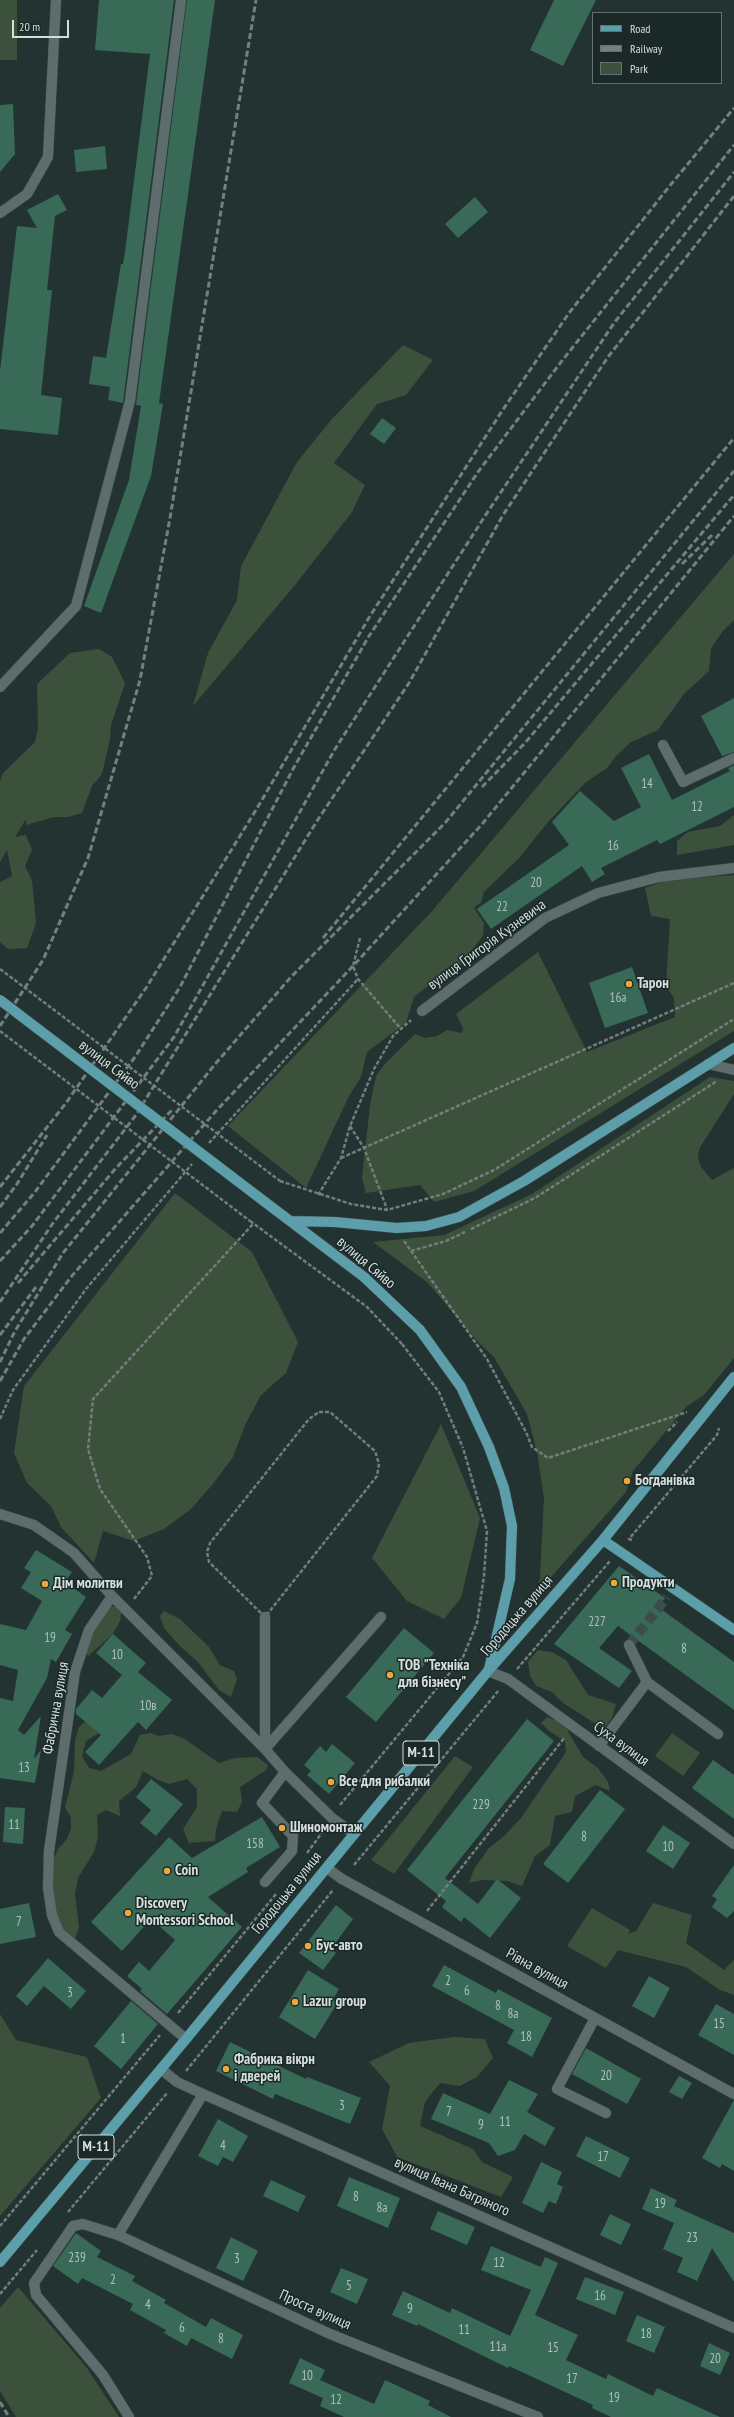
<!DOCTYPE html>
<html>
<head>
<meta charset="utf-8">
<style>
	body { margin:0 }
	#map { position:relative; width:734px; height:2417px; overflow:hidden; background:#233332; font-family:"PT Sans Narrow",sans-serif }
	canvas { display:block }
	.legend { position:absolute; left:592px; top:12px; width:130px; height:72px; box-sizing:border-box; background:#1a2928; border:1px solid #657170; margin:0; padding:5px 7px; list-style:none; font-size:12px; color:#d5dedd }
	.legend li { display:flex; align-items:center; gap:8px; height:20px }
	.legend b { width:20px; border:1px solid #657170 }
	.scale { position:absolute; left:12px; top:20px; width:57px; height:18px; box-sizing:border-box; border:2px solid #d5dedd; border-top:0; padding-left:5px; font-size:12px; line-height:14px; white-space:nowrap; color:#d5dedd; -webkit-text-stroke:3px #1a2928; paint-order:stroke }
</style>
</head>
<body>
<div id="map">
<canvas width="734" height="2417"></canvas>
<ul class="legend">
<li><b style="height:5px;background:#5c9eaa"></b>Road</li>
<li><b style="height:5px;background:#73807f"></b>Railway</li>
<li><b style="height:11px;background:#3c513b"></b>Park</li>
</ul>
<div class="scale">20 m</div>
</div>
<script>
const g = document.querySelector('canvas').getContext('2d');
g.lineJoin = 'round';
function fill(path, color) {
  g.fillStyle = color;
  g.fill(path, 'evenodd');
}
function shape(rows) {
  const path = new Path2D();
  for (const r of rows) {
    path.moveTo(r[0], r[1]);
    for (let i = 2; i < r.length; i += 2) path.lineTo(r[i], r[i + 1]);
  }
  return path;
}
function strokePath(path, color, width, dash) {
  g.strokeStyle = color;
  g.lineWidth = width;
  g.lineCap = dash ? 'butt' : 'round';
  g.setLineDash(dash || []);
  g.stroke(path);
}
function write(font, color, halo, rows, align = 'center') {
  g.font = font + ' "PT Sans Narrow",sans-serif';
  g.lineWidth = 3;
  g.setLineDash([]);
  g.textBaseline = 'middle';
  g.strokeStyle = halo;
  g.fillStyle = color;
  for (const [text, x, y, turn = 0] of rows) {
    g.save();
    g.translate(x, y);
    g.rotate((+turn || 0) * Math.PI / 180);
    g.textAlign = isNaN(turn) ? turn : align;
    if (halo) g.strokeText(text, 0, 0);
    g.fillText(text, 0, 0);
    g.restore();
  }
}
fill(shape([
	[0,0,17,0,17,60,0,60],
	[403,345,433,360,406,395,377,404,334,463,365,485,352,512,295,585,193,706,208,653,237,600,241,566,297,462,331,420],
	[734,554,734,620,723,631,711,648,709,671,684,694,658,730,631,742,617,755,607,768,586,782,548,822,519,858,484,892,481,902,474,908,484,923,483,936,456,970,437,979,414,997,406,1023,367,1052,361,1077,349,1096,306,1188,228,1126,433,910],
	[99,649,112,657,125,683,111,725,110,739,102,774,92,786,82,813,68,817,54,817,26,825,26,819,15,837,26,835,32,850,25,866,32,880,36,923,27,948,8,949,0,942,0,882,12,876,7,850,0,862,0,781,3,773,35,742,38,728,37,684,70,653],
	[734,815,734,845,677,855,677,841,688,832,720,826],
	[734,875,734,1031,474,1191,434,1202,420,1185,366,1193,362,1178,370,1105,376,1076,384,1065,415,1034,425,1038,437,1036,447,1030,462,1033,463,1028,456,1014,538,952,587,1052,675,1017,674,998,666,986,670,919,651,916,645,888,667,880],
	[710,1077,734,1081,734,1094,699,1149,698,1158,701,1167,712,1180,734,1168,734,1358,704,1395,687,1406,633,1471,626,1492,537,1593,540,1578,544,1498,537,1452,527,1414,494,1357,479,1343,427,1282,373,1242,444,1235,532,1194],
	[175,1193,252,1252,298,1342,286,1373,261,1395,245,1425,233,1457,213,1484,191,1509,164,1529,134,1541,103,1531,94,1563,61,1527,51,1506,27,1483,14,1453,24,1386],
	[441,1424,480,1518,461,1598,444,1619,407,1601,372,1558],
	[108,1606,122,1607,120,1621,113,1634,88,1656,85,1652,83,1636],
	[164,1611,180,1619,209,1647,220,1665,234,1671,237,1679,231,1697,219,1690,198,1662,180,1646,164,1628,160,1616],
	[538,1650,552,1652,566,1660,588,1695,616,1704,612,1718,604,1729,563,1703,552,1692,536,1686,530,1676,528,1662],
	[547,1717,563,1723,583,1757,598,1768,608,1782,610,1791,596,1785,575,1796,572,1812,555,1816,550,1845,535,1856,522,1886,507,1881,483,1880,469,1883,474,1869,489,1848,504,1836,521,1818,566,1752,565,1741,549,1731,541,1723],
	[87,1720,101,1732,86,1741,82,1756,89,1768,101,1771,131,1754,140,1735,150,1733,159,1736,172,1734,183,1738,219,1763,235,1758,257,1757,268,1765,266,1770,240,1787,242,1802,237,1812,222,1811,216,1829,215,1841,189,1843,183,1829,197,1807,197,1789,187,1779,169,1784,158,1780,143,1771,136,1787,119,1801,120,1816,106,1810,97,1815,98,1837,94,1852,78,1878,75,1894,79,1928,73,1944,67,1947,54,1923,51,1866,58,1849,66,1840,71,1829,71,1818,65,1807,74,1772,75,1741,79,1727],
	[672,1733,700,1753,683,1776,655,1756],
	[455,1756,473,1767,394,1874,371,1860],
	[653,1903,692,1915,686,1943,724,1970,734,1960,734,1995,720,1990,686,1967,618,1950,606,1968,567,1946,592,1908,630,1930,628,1934,636,1931],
	[0,2014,16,2040,87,2057,101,2098,0,2216],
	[454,2037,485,2039,493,2058,477,2077,460,2086,440,2083,425,2102,420,2126,473,2149,482,2162,513,2177,501,2197,397,2157,382,2129,390,2086,369,2062,409,2043],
	[18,2287,87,2368,119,2417,16,2417,0,2391,0,2308]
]), '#3c513b');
fill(shape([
	[99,0,174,0,123,403,108,400,110,387,89,384,93,356,106,358,121,264,123,264,125,252,150,54,95,50],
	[187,0,215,0,159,403,163,404,151,476,101,613,84,606,129,480,141,406,136,405],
	[554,0,596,0,563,66,530,50],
	[13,104,15,154,0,172,0,105],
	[105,146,107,169,76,172,74,150],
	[58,194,67,210,55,216,47,290,52,290,41,395,62,398,58,435,0,429,0,371,17,226,37,228,27,210],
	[475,197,488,212,458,238,445,224],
	[382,418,396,428,384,444,370,434],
	[734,698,734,752,722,756,701,716],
	[649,754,672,800,730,771,728,768,734,765,734,807,660,844,657,840,601,868,605,874,592,882,582,866,491,929,477,909,569,845,552,822,580,791,614,821,641,807,621,768],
	[632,967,648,1013,605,1028,589,983],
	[36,1550,72,1572,65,1582,86,1597,65,1630,72,1634,56,1662,51,1659,47,1678,18,1730,24,1735,41,1716,34,1759,41,1750,35,1783,0,1778,0,1698,13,1701,18,1670,0,1665,0,1624,26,1630,42,1601,21,1588,31,1572,24,1568],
	[619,1566,665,1598,658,1607,734,1662,734,1710,618,1626,599,1648,632,1671,619,1688,554,1644],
	[404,1628,434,1653,376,1722,346,1697],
	[113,1634,146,1663,138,1672,172,1700,146,1730,138,1722,99,1765,85,1752,101,1735,76,1714,76,1709,92,1690,102,1698,122,1675,96,1653],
	[527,1719,554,1741,445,1878,478,1904,497,1879,521,1898,490,1938,464,1917,461,1922,442,1907,446,1901,407,1870],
	[332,1744,355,1763,329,1794,307,1775,311,1771,304,1765,320,1746,326,1752],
	[713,1760,734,1775,734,1819,692,1788],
	[151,1779,183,1804,156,1836,140,1823,151,1810,136,1797],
	[600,1790,625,1809,568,1883,543,1864],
	[5,1807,25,1808,23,1844,3,1842],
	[262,1817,280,1847,246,1868,248,1872,208,1897,242,1927,167,2014,140,1991,142,1989,127,1976,139,1962,149,1971,175,1940,151,1919,122,1951,91,1922,169,1837,192,1858],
	[663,1825,690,1843,673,1869,646,1851],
	[734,1865,734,1911,727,1918,712,1907,717,1899,712,1896],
	[29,1903,36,1937,0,1944,0,1909],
	[336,1905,353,1919,331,1949,336,1953,323,1970,299,1953],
	[48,1958,86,1991,71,2009,44,1986,27,2006,16,1996],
	[444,1965,496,1993,498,1989,552,2018,532,2057,507,2043,514,2030,432,1986],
	[308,1970,339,1989,333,1999,338,2002,315,2039,279,2017],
	[649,1976,670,1988,654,2018,632,2006],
	[131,2001,158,2024,121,2069,94,2046],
	[716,2004,734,2014,734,2055,698,2035],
	[230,2042,306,2079,307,2077,361,2098,350,2124,275,2094,273,2099,216,2071],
	[586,2048,641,2079,627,2104,572,2074],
	[679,2076,692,2083,682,2099,669,2092],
	[509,2080,538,2094,527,2112,555,2128,545,2146,524,2134,515,2150,498,2156,489,2143,431,2119,443,2093,490,2114],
	[734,2100,734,2171,722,2164,720,2168,702,2158],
	[218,2119,248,2136,233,2162,223,2157,218,2166,198,2156],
	[586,2136,630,2158,620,2178,576,2156],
	[541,2162,562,2172,557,2184,563,2187,556,2204,549,2201,543,2213,522,2203],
	[349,2177,400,2198,388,2228,337,2206],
	[271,2180,306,2196,298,2212,263,2196],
	[651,2188,677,2200,674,2206,734,2233,734,2282,712,2248,697,2281,677,2272,683,2258,663,2249,674,2223,642,2209],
	[438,2211,475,2227,467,2245,430,2229],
	[610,2214,631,2224,621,2245,600,2235],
	[76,2233,101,2251,97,2257,135,2276,132,2281,166,2300,164,2303,206,2327,211,2318,243,2335,232,2359,191,2338,187,2346,164,2333,166,2330,130,2310,133,2304,82,2278,78,2284,53,2266],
	[231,2237,258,2251,243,2281,216,2268],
	[491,2246,541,2267,545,2257,558,2263,535,2315,578,2335,566,2360,606,2379,608,2374,653,2396,657,2388,720,2417,611,2417,592,2408,593,2405,509,2366,508,2368,418,2324,417,2326,392,2315,403,2291,450,2313,452,2308,510,2336,531,2290,481,2270],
	[341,2268,368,2279,357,2304,330,2292],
	[585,2277,624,2292,615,2315,576,2299],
	[637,2315,665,2327,654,2353,626,2341],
	[709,2343,730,2353,720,2375,700,2366],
	[300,2358,325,2370,320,2380,374,2404,385,2380,430,2401,428,2405,451,2417,344,2417,320,2406,323,2398,289,2383]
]), '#396a57');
strokePath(shape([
	[629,1645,667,1597]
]), '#3e4d4c', 10, [10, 5]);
const minor = shape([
	[0,213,27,194,48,157,56,0],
	[0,687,76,606,130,401,181,0],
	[663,745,683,782,734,758],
	[422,1011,545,918,598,893,659,877,734,868],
	[708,1064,734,1070],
	[0,1514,34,1525,74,1553,112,1596],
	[488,1671,508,1679,734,1844],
	[647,1682,718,1734],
	[599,1746,647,1682,629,1645],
	[265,1749,381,1617],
	[265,1749,265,1617],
	[327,1868,342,1879,734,2094],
	[265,1882,292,1851,293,1836,262,1803,285,1772],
	[595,2018,557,2089,606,2113],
	[186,2039,59,1932,52,1915,48,1888,49,1851,75,1672,89,1630,112,1596,265,1749,285,1772,332,1818,354,1834],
	[161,2069,177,2082,203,2094,734,2328],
	[118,2235,203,2094],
	[129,2417,103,2375,36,2295,34,2283,73,2226,83,2224,118,2235,330,2334,538,2417]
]);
const major = shape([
	[265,1202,364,1277,420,1330],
	[290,1221,335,1222,397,1228,426,1226,459,1217,524,1181,734,1048],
	[603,1540,734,1630],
	[489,1669,510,1579,512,1526,504,1488,489,1447],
	[0,2262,186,2039,488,1671,603,1540,734,1377]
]);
strokePath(minor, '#404e4d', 11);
strokePath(major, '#404e4d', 11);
strokePath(shape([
	[360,938,353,966,358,979,401,1029],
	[350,1126,364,1148,387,1209],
	[209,1143,358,979],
	[341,1158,734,983],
	[280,1181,351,1204,387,1210,443,1194,494,1170,734,1019],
	[318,1195,341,1158,350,1126,374,1069,393,1036,411,1020],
	[250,1221,367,1307,402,1344],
	[471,1229,535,1198,717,1081],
	[404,1241,487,1359,526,1432,532,1447,548,1458,687,1412],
	[411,1251,446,1241,465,1232],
	[319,1412,330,1412,375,1451,379,1464,377,1476,265,1617,209,1562,207,1552,210,1543,309,1419,319,1412],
	[0,1419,13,1390,86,1289,192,1164],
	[668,1431,677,1422],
	[632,1540,629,1539,717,1435,719,1428],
	[134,1599,152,1576,147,1557,100,1489,88,1449,93,1399,253,1224],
	[517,1669,610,1561],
	[340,1805,463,1657,477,1623,484,1576,487,1531,463,1448],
	[307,1853,324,1830],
	[354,1865,499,1690],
	[427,1911,565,1737],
	[178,2013,276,1894],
	[186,2071,333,1890],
	[68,2212,167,2093],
	[0,2226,160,2035],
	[0,2294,37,2250]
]), '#717e7d', 2.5, [4, 2]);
strokePath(minor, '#5c6d6c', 10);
strokePath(major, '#5c9eaa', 10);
strokePath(shape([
	[682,564,712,535],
	[482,787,525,743,734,495],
	[323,938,734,438],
	[0,1026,43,960,88,858,140,680,170,518,256,0],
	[0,1187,66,1103,146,988,256,810,370,616,502,411,569,313,668,188,734,108],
	[0,1207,17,1184,47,1135],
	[0,1233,35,1192,135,1057,180,987,293,769,369,636,478,472,561,362,734,145],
	[0,1261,32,1226,174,1037,335,749,485,516,614,323,734,172],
	[18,1283,116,1168,172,1110],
	[0,1302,53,1223,136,1115,317,821,409,683,503,515,608,357,734,196],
	[0,1335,36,1287],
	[0,1362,15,1331,63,1253,216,1063,291,977,445,823,734,471],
	[0,1381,24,1339,71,1277,216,1111,353,966,483,823,734,516],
	[0,2402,9,2417]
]), '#73807f', 3, [6, 3]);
const majorBridge = shape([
	[0,1000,265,1202],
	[420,1330,461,1387,489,1447]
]);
strokePath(majorBridge, '#404e4d', 11, []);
strokePath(shape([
	[0,969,280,1181],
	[0,1031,250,1221],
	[402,1344,439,1392,463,1448]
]), '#717e7d', 2.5, [4, 2]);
strokePath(majorBridge, '#5c9eaa', 10);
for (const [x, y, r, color] of [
	[629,984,4,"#eda83b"],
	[627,1481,4,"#eda83b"],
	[614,1583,4,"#eda83b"],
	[45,1584,4,"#eda83b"],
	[390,1675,4,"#eda83b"],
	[331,1782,4,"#eda83b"],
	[282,1828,4,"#eda83b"],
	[167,1871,4,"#eda83b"],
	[128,1913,4,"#eda83b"],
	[308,1946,4,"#eda83b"],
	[295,2002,4,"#eda83b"],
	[226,2069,4,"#eda83b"]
]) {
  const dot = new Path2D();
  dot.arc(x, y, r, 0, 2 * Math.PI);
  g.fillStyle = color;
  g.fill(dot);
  strokePath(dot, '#1a2928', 1.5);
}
write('13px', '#aec1bc', null, [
	["14",647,784],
	["12",697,807],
	["16",613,846],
	["20",536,883],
	["22",502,907],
	["16а",618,998],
	["227",597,1622],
	["19",50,1638],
	["8",684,1649],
	["10",117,1655],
	["10в",148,1706],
	["13",24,1768],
	["229",481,1805],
	["11",14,1825],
	["8",584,1837],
	["158",255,1844],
	["10",668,1847],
	["7",19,1922],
	["2",448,1981],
	["6",467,1991],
	["3",70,1993],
	["8",498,2006],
	["8а",513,2014],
	["15",719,2024],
	["18",526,2037],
	["1",123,2039],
	["20",606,2076],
	["3",342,2106],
	["7",449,2112],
	["11",505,2122],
	["9",481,2125],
	["4",223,2146],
	["17",603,2157],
	["8",356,2197],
	["19",660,2204],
	["8а",382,2208],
	["23",692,2238],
	["239",77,2258],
	["3",237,2259],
	["12",499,2263],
	["2",113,2280],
	["5",349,2286],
	["16",600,2296],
	["4",148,2305],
	["9",410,2309],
	["6",182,2328],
	["11",464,2330],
	["18",646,2334],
	["8",221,2339],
	["11а",498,2347],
	["15",553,2348],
	["20",715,2359],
	["10",307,2376],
	["17",572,2379],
	["19",614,2398],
	["12",336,2400]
]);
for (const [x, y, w] of [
	[421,1753,36],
	[96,2147,36]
]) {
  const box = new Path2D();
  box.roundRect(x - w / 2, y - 12, w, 24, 3);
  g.fillStyle = '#1a2928';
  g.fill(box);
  strokePath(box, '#d5dedd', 1);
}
write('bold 14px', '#d5dedd', null, [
	["М-11",421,1753],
	["М-11",96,2147]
]);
write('15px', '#d5dedd', '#1a2928', [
	["вулиця Григорія Кузневича",487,945,-36],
	["вулиця Сяйво",109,1065,37],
	["вулиця Сяйво",366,1263,40],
	["Городоцька вулиця",517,1616,-49],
	["Фабрична вулиця",56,1708,-80],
	["Суха вулиця",621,1744,36],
	["Городоцька вулиця",287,1893,-51],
	["Рівна вулиця",537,1969,29],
	["вулиця Івана Багряного",452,2187,24],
	["Проста вулиця",315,2310,24]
]);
write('bold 15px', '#d5dedd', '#1a2928', [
	["Тарон",637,984],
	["Богданівка",635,1481],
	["Продукти",622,1583],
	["Дім молитви",53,1584],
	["ТОВ \"Техніка",398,1666],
	["для бізнесу\"",398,1683],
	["Все для рибалки",339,1782],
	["Шиномонтаж",290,1828],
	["Coin",175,1871],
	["Discovery",136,1904],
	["Montessori School",136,1921],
	["Бус-авто",316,1946],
	["Lazur group",303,2002],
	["Фабрика вікрн",234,2060],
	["і дверей",234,2077]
], 'left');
</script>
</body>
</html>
